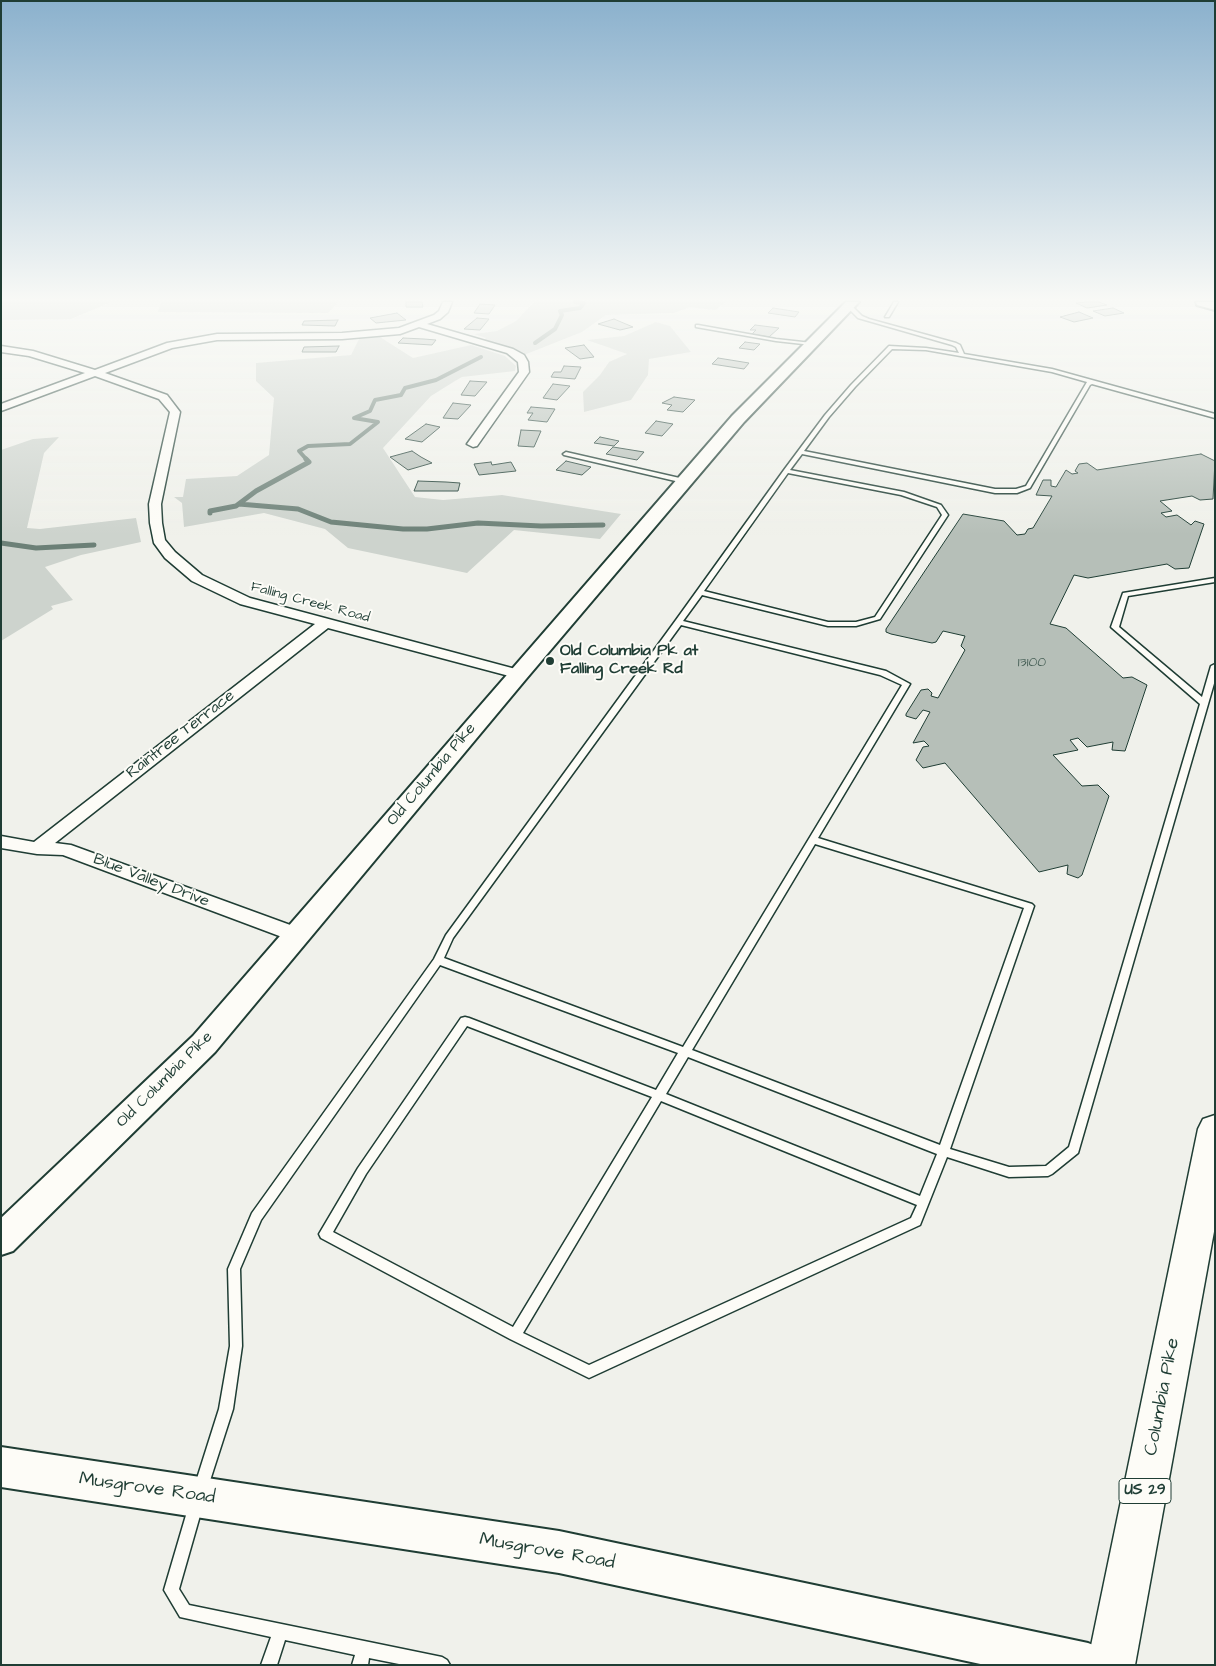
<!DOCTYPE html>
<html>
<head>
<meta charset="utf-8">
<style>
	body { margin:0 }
	#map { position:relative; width:1216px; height:1666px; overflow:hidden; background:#f0f1eb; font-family:"Architects Daughter",sans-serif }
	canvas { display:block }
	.frame { position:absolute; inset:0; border:2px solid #1f3d34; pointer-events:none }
</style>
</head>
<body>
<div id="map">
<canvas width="1216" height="1666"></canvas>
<div class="frame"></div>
</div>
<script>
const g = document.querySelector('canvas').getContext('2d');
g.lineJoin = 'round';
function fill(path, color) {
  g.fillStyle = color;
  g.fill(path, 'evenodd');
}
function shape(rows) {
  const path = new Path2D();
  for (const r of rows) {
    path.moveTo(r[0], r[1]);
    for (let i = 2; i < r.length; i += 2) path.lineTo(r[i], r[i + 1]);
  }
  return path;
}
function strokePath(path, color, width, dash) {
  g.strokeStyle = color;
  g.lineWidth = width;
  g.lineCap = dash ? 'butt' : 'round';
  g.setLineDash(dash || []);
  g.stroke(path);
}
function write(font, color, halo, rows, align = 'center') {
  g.font = font + ' "Architects Daughter",sans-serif';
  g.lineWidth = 4;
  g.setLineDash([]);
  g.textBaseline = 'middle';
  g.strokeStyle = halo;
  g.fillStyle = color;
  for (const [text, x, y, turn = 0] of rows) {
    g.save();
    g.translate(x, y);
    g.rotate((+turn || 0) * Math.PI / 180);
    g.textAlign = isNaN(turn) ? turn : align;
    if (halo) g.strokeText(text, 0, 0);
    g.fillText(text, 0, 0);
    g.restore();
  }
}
fill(shape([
	[1,302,111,302,71,319,1,320],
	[161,302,338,302,328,313,158,312],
	[534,302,732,302,726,302,715,310,690,307,674,313,606,315,582,332,524,355,482,341,486,338,474,334,497,331,516,321],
	[656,322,670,326,691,352,649,359,648,375,631,400,584,412,583,392,600,375,609,362,627,354,587,340,624,336],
	[380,337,413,358,471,345,505,356,516,366,515,371,462,377,455,381,431,396,383,448,415,497,443,500,502,495,621,514,600,539,514,530,467,573,348,548,325,529,264,513,184,527,182,503,174,497,183,497,186,479,237,476,269,455,274,398,256,381,256,363,351,355,359,339],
	[59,437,44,453,27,528,40,529,136,518,141,542,81,555,45,567,73,600,51,606,53,609,1,641,1,450,33,439]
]), '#cdd3cd');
strokePath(shape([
	[535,343,555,329,562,315,560,311,580,308,584,303,575,302],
	[307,460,299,451,308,446,350,444,378,422,354,418,370,411,375,400,401,395,405,388,436,380,481,357]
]), '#6c8077', 4);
strokePath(shape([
	[239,504,298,509,331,522,403,529,427,529,478,523,541,526,603,525],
	[210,513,210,511,236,506,256,491,309,462,306,459],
	[1,543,36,548,94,545]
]), '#6c8077', 5);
const building = shape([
	[406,302,422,302,423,307,406,307,406,302],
	[1086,302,1099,302,1107,305,1087,308,1076,303,1086,302],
	[480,304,495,305,489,314,474,313,480,304],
	[773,308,799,312,795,317,768,313,773,308],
	[1113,308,1124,313,1105,316,1093,311,1113,308],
	[1079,312,1093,318,1074,322,1060,317,1079,312],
	[397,313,406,320,376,323,370,318,397,313],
	[477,318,489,319,480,330,464,329,477,318],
	[614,319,633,327,620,330,598,324,614,319],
	[338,320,335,326,302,325,304,321,338,320],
	[755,325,779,328,769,337,752,334,756,330,750,330,755,325],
	[403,338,424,339,436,340,432,345,398,343,403,338],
	[745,342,760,344,754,350,739,348,745,342],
	[584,345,594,357,580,359,565,348,584,345],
	[339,346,336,352,302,352,304,347,339,346],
	[718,358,749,363,744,369,712,364,718,358],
	[564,366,581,367,575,379,551,377,554,372,561,372,564,366],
	[470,381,487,382,475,396,461,395,470,381],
	[553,384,570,386,557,400,543,398,553,384],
	[674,397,695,400,683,412,667,410,672,405,662,403,674,397],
	[453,403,471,405,458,419,443,418,453,403],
	[531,407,555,409,547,422,528,420,533,413,527,413,531,407],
	[656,421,673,424,662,436,645,433,656,421],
	[426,424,440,427,422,442,405,439,426,424],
	[521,430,541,431,534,447,518,446,521,430],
	[600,437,619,441,614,446,594,443,600,437],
	[613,447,644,452,637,460,606,454,613,447],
	[412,451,421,457,432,463,408,470,390,457,412,451],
	[1201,454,1215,461,1213,499,1200,500,1192,496,1160,501,1172,511,1161,513,1166,517,1177,515,1191,525,1195,521,1204,524,1189,568,1175,569,1167,564,1088,578,1074,575,1050,624,1066,628,1123,678,1132,677,1147,685,1125,751,1112,750,1113,742,1087,747,1078,738,1070,740,1078,750,1053,755,1082,786,1098,785,1109,796,1082,875,1078,878,1067,874,1068,865,1039,872,945,763,923,768,916,760,923,747,929,746,924,741,913,743,930,712,923,710,916,719,906,716,906,714,921,690,928,689,932,693,931,696,938,698,965,650,961,646,965,636,943,631,936,642,932,643,891,634,886,632,886,629,963,514,1004,521,1017,535,1025,534,1028,529,1033,528,1052,496,1036,495,1043,480,1051,480,1051,486,1056,487,1066,470,1072,474,1078,473,1075,471,1079,464,1087,463,1097,470,1201,454],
	[566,461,591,467,582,475,556,470,566,461],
	[491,462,492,465,511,462,516,471,479,475,474,464,491,462],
	[418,481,446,482,460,483,458,491,414,491,418,481]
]);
fill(building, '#b6bfb8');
strokePath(building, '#1f3d34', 1);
const lane = shape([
	[894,302,898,302,889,317,885,317,894,302],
	[847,305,851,305,862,316,869,319,956,343,960,345,964,354,1052,369,1215,414,1215,418,1092,384,1090,385,1030,488,1017,493,995,493,802,454,790,470,904,492,941,505,948,515,880,619,856,626,828,626,702,595,683,621,886,671,910,684,818,838,1032,904,1034,906,950,1149,1009,1167,1046,1166,1069,1147,1200,704,1111,627,1123,593,1215,578,1215,582,1128,596,1119,627,1202,697,1211,666,1215,664,1215,680,1078,1153,1052,1174,1048,1176,1009,1177,947,1157,920,1225,589,1378,510,1339,321,1238,319,1234,358,1168,461,1018,465,1017,469,1018,656,1090,678,1053,440,965,261,1220,240,1269,242,1346,233,1409,206,1493,201,1495,196,1493,194,1488,219,1409,230,1346,228,1269,252,1213,434,959,446,935,676,620,784,470,825,415,851,385,889,346,926,348,959,353,956,347,952,345,858,318,847,307,847,305],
	[892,349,926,350,1052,372,1087,382,1026,486,1016,489,995,489,804,451,829,417,855,387,892,349],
	[788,473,901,495,937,507,942,515,875,617,856,622,828,622,704,591,788,473],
	[681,625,880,675,902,685,683,1047,444,958,453,938,681,625],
	[815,844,1024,908,940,1145,692,1050,815,844],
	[467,1026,652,1097,513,1327,333,1232,366,1174,467,1026],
	[688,1057,937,1154,920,1196,666,1094,688,1057],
	[661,1101,917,1205,911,1218,589,1365,523,1333,661,1101],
	[698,325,776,339,812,343,814,344,812,345,776,341,696,327,696,325,698,325],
	[566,452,684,479,687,481,684,483,564,455,563,454,566,452],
	[196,1498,201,1500,203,1505,179,1589,189,1605,442,1657,447,1660,450,1665,404,1665,369,1658,368,1665,352,1665,355,1655,285,1640,277,1665,261,1665,271,1637,180,1617,164,1590,189,1505,191,1500,196,1498]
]);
const street = shape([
	[443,302,452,302,448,312,440,319,427,324,513,349,524,355,528,362,529,372,477,446,473,447,467,444,519,372,518,362,507,353,419,327,400,334,342,339,217,340,172,348,105,373,167,395,180,412,161,504,162,523,165,540,175,552,202,575,250,598,523,671,525,674,523,677,513,677,328,628,55,843,71,845,304,930,307,935,304,940,297,942,290,940,63,855,37,854,1,848,1,836,34,842,315,624,240,604,192,581,165,558,154,543,150,523,149,504,170,412,159,399,95,376,1,411,1,404,85,373,29,356,1,352,1,346,33,351,95,370,167,343,217,334,342,333,399,328,434,315,439,311,443,302]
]);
const secondary = shape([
	[846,302,859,302,744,422,526,679,215,1052,13,1251,1,1255,1,1218,193,1036,732,416,846,302],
	[1196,302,1215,302,1215,310,1197,305,1196,302],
	[1,1447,559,1531,1088,1643,1104,1649,1110,1665,985,1665,559,1573,1,1487,1,1447]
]);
const highway = shape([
	[1215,1115,1215,1226,1135,1665,1087,1665,1198,1129,1203,1119,1215,1115]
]);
strokePath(lane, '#1f3d34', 3);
strokePath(street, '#1f3d34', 3);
strokePath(secondary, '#1f3d34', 4);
strokePath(highway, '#1f3d34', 3);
fill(lane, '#fdfcf7');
fill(street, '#fdfcf7');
fill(secondary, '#fdfcf7');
fill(highway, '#fdfcf7');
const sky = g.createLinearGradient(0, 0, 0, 535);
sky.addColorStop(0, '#8bb1cd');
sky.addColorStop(0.56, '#f8f9f6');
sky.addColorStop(1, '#f8f9f600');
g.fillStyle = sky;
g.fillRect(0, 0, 1216, 535);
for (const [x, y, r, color] of [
	[550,661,5,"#1f3d34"]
]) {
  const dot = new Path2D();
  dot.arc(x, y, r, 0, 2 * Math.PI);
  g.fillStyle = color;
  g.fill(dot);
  strokePath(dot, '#fdfcf7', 2);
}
write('14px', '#1f3d34', '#fdfcf7', [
	["Falling Creek Road",310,603,15]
]);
write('14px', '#455e55', null, [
	["13100",1032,663]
]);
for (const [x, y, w] of [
	[1145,1491,52]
]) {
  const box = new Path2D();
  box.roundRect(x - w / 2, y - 12.5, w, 25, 4);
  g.fillStyle = '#fdfcf7';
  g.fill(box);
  strokePath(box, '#1f3d34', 1);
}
write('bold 15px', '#1f3d34', null, [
	["US 29",1145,1491]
]);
write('bold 16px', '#1f3d34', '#fdfcf7', [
	["Old Columbia Pk at",560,652],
	["Falling Creek Rd",560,670]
], 'left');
write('16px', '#1f3d34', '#fdfcf7', [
	["Raintree Terrace",181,735,-38],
	["Old Columbia Pike",432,775,-50],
	["Blue Valley Drive",151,881,21],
	["Old Columbia Pike",165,1080,-45]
]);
write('19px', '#1f3d34', '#fdfcf7', [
	["Columbia Pike",1163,1397,-79],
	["Musgrove Road",147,1489,8],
	["Musgrove Road",547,1552,10]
]);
</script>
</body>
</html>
